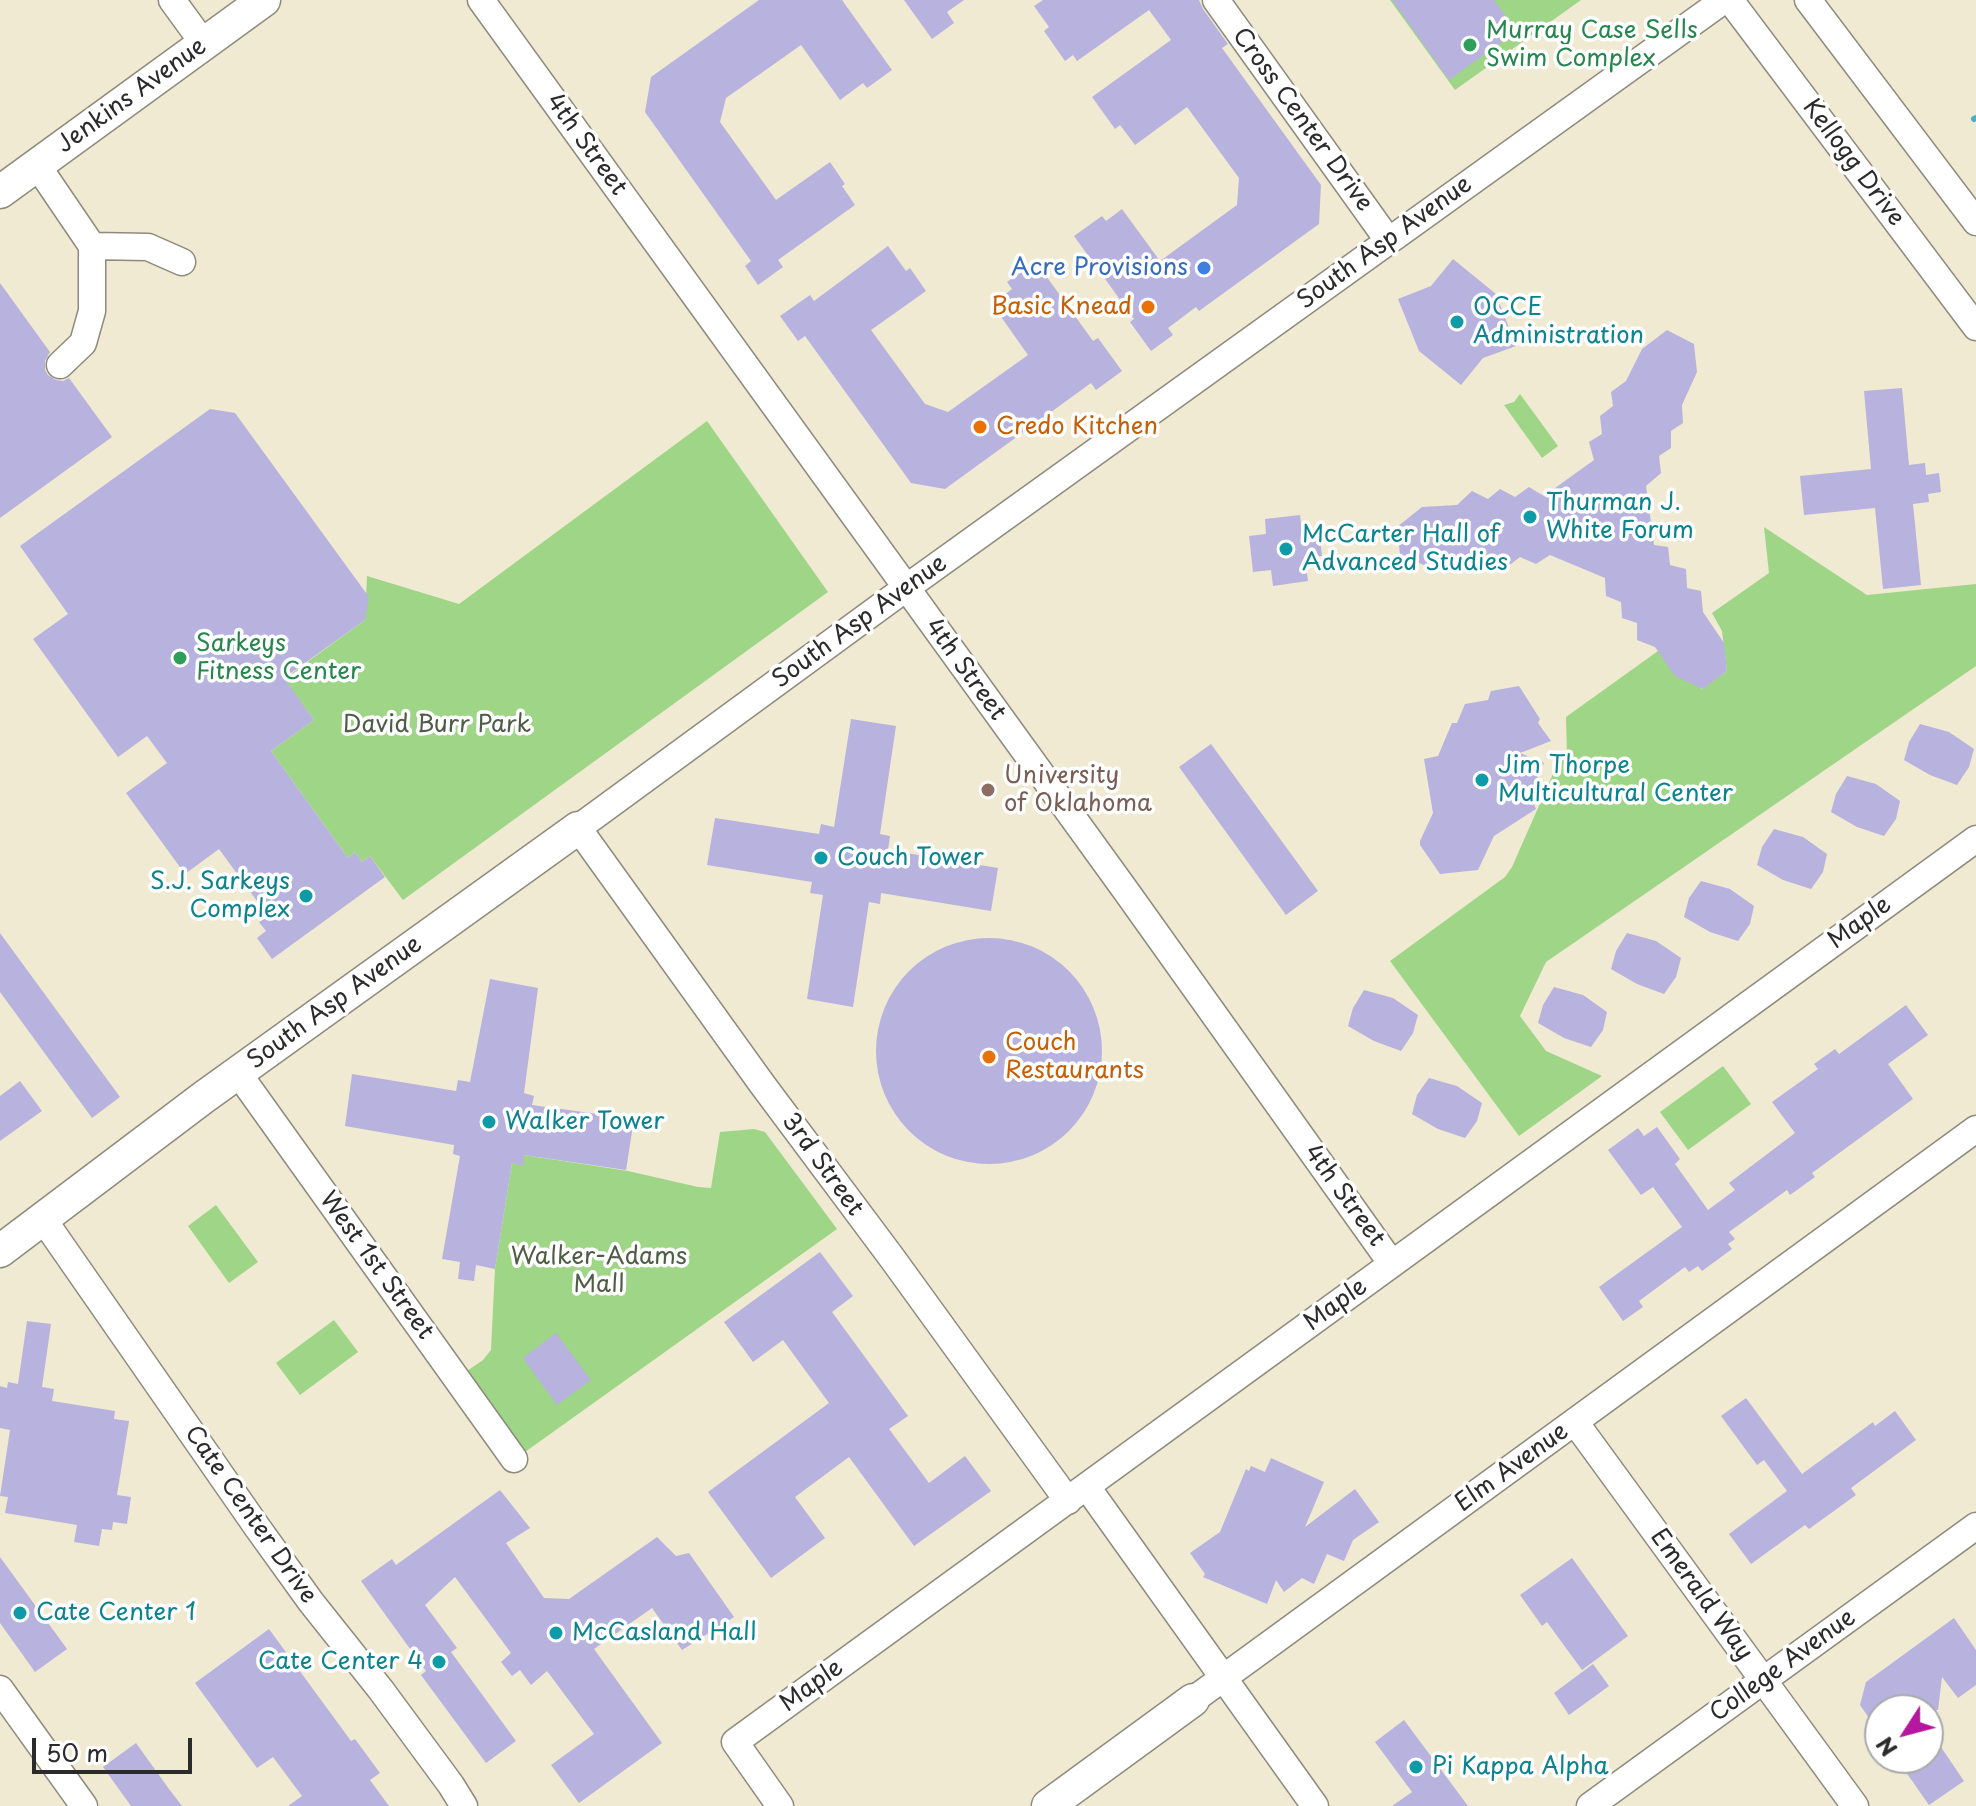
<!DOCTYPE html>
<html>
<head>
<meta charset="utf-8">
<style>
	body { margin:0 }
	#map { position:relative; width:1976px; height:1806px; overflow:hidden; background:#f0ead2; font-family:"Playpen Sans",sans-serif }
	canvas { display:block }
	.north { position:absolute; left:1864px; top:1694px; width:80px; height:80px; box-sizing:border-box; background:#fff; border:2px solid #aaa; border-radius:50%; rotate:234deg; font-size:22px; font-weight:700; line-height:32px; text-align:center; color:#2b2b2b }
	.north::after { content:''; display:block; margin:auto; width:28px; height:36px; background:#b5179e; clip-path:polygon(50% 0,100% 100%,50% 72%,0 100%) }
	.scale { position:absolute; left:32px; top:1738px; width:160px; height:36px; box-sizing:border-box; border:4px solid #2b2b2b; border-top:0; padding-left:10px; font-size:24px; line-height:28px; white-space:nowrap; color:#2b2b2b; -webkit-text-stroke:6px #fff; paint-order:stroke }
</style>
</head>
<body>
<div id="map">
<canvas width="1976" height="1806"></canvas>
<div class="north">N</div>
<div class="scale">50 m</div>
</div>
<script>
const g = document.querySelector('canvas').getContext('2d');
g.lineJoin = 'round';
function fill(path, color) {
  g.fillStyle = color;
  g.fill(path, 'evenodd');
}
function shape(rows) {
  const path = new Path2D();
  for (const r of rows) {
    if (r.length === 3) {
      path.moveTo(r[0] + r[2], r[1]);
      path.arc(r[0], r[1], r[2], 0, 2 * Math.PI);
      continue;
    }
    path.moveTo(r[0], r[1]);
    for (let i = 2; i < r.length; i += 2) path.lineTo(r[i], r[i + 1]);
  }
  return path;
}
function strokePath(path, color, width, dash) {
  g.strokeStyle = color;
  g.lineWidth = width;
  g.lineCap = dash ? 'butt' : 'round';
  g.setLineDash(dash || []);
  g.stroke(path);
}
function write(font, color, halo, rows, align = 'center') {
  g.font = font + ' "Playpen Sans",sans-serif';
  g.lineWidth = 7;
  g.setLineDash([]);
  g.textBaseline = 'middle';
  g.strokeStyle = halo;
  g.fillStyle = color;
  for (const [text, x, y, turn = 0] of rows) {
    g.save();
    g.translate(x, y);
    g.rotate((+turn || 0) * Math.PI / 180);
    g.textAlign = isNaN(turn) ? turn : align;
    if (halo) g.strokeText(text, 0, 0);
    g.fillText(text, 0, 0);
    g.restore();
  }
}
fill(shape([
	[1390,0,1581,0,1455,90],
	[1520,394,1558,446,1542,458,1504,405,1514,402],
	[707,421,828,592,403,900,370,856,362,862,355,852,348,858,271,751,314,720,284,679,365,620,367,576,459,604],
	[1764,527,1867,595,1976,584,1976,666,1546,962,1520,1016,1546,1051,1602,1076,1519,1136,1390,961,1505,877,1512,867,1556,767,1567,756,1566,717,1658,651,1702,689,1727,671,1722,631,1712,613,1769,573],
	[1723,1066,1751,1104,1688,1150,1660,1112],
	[754,1129,765,1132,837,1229,525,1452,467,1371,483,1360,491,1350,495,1269,512,1163,522,1165,524,1155,628,1171,698,1187,711,1188,720,1132],
	[216,1205,258,1262,229,1283,188,1226],
	[334,1320,358,1352,300,1395,276,1363]
]), '#9ed586');
strokePath(shape([
	[1974,119,1976,118]
]), '#46b0c5', 6);
fill(shape([
	[759,0,842,0,892,70,867,88,863,83,840,100,801,45,726,98,720,122,776,200,830,162,845,184,842,186,855,205,778,260,783,267,758,285,745,266,751,261,645,112,651,77],
	[904,0,964,0,947,12,954,23,932,39],
	[1043,0,1199,0,1203,9,1228,44,1222,48,1321,185,1319,224,1199,311,1196,307,1168,328,1173,335,1151,351,1130,322,1134,319,1074,236,1102,216,1106,221,1122,209,1160,261,1237,205,1239,178,1187,107,1135,145,1120,125,1115,129,1092,97,1171,40,1149,10,1077,61,1073,55,1065,61,1044,31,1049,27,1034,6],
	[1392,0,1494,0,1517,31,1449,80],
	[888,246,906,271,910,268,926,291,871,330,925,404,948,412,1028,355,992,304,1012,289,1007,282,1036,262,1093,341,1098,338,1122,371,1096,390,1091,383,945,489,911,483,805,336,798,341,780,316,810,295,814,301],
	[1453,259,1496,294,1516,346,1483,358,1461,385,1419,351,1398,299,1431,286],
	[0,283,50,352,45,361,45,370,48,375,56,380,63,381,69,378,112,437,0,518],
	[1667,330,1694,344,1697,372,1682,405,1683,423,1671,431,1671,448,1659,456,1661,473,1646,486,1654,545,1668,547,1670,565,1686,569,1687,588,1701,591,1703,612,1724,643,1727,671,1703,689,1675,676,1655,647,1637,640,1637,623,1622,618,1621,602,1606,596,1605,578,1550,555,1536,564,1520,557,1507,567,1494,560,1481,570,1465,562,1428,567,1400,554,1397,527,1422,507,1457,505,1472,491,1488,499,1500,489,1515,497,1529,487,1544,496,1594,460,1589,442,1602,434,1600,416,1613,406,1611,392,1626,381,1642,349],
	[1902,388,1909,465,1925,463,1926,475,1939,473,1941,492,1928,494,1929,502,1913,504,1921,585,1883,589,1875,508,1804,515,1800,476,1871,469,1864,391],
	[210,409,235,413,369,597,365,620,284,678,314,720,271,751,348,858,355,852,362,862,370,856,385,877,272,959,257,938,266,931,259,922,268,916,219,849,185,874,126,793,167,763,147,736,118,757,33,639,68,614,20,546],
	[1300,515,1303,541,1320,539,1322,556,1305,558,1308,581,1273,586,1271,570,1253,572,1249,536,1266,534,1265,519],
	[1519,686,1540,719,1538,723,1551,741,1520,753,1544,763,1530,795,1536,809,1494,836,1478,870,1440,874,1420,845,1420,841,1433,813,1424,759,1438,756,1452,723,1457,723,1465,704,1488,700,1491,691],
	[851,719,896,726,880,834,890,836,888,850,998,868,991,911,881,893,880,904,869,902,853,1007,807,999,823,895,810,893,812,882,707,865,715,818,819,834,821,824,834,827],
	[1920,724,1949,732,1974,749,1969,767,1957,785,1930,775,1904,760,1909,742],
	[1211,744,1318,891,1286,915,1179,767],
	[1847,776,1876,784,1900,801,1896,819,1884,836,1857,827,1831,812,1836,794],
	[1774,829,1803,837,1827,854,1823,872,1811,889,1783,880,1757,865,1762,847],
	[1701,881,1730,889,1754,906,1750,924,1738,941,1710,932,1684,917,1689,898],
	[0,933,120,1097,92,1118,0,992],
	[1627,933,1656,941,1681,958,1676,977,1664,994,1637,984,1611,969,1616,951],
	[989,1051,113],
	[490,979,538,988,524,1093,534,1096,532,1105,634,1119,626,1170,524,1155,523,1166,512,1163,495,1269,476,1265,474,1281,458,1279,460,1262,442,1259,460,1156,453,1154,454,1145,345,1126,352,1074,456,1091,458,1080,470,1082],
	[1554,987,1583,995,1607,1012,1603,1030,1591,1047,1564,1038,1538,1023,1543,1005],
	[1364,990,1393,998,1418,1015,1413,1033,1401,1051,1374,1041,1348,1026,1353,1008],
	[1906,1005,1928,1035,1888,1064,1913,1099,1812,1173,1815,1177,1790,1195,1787,1190,1729,1232,1735,1239,1728,1244,1732,1249,1702,1271,1698,1266,1689,1272,1685,1267,1639,1301,1643,1307,1623,1321,1599,1287,1682,1227,1653,1187,1641,1195,1608,1150,1638,1128,1644,1136,1657,1127,1680,1159,1675,1164,1708,1210,1735,1190,1729,1183,1795,1133,1772,1102,1818,1069,1814,1064,1835,1049,1839,1054],
	[1429,1078,1457,1086,1482,1103,1477,1121,1465,1138,1438,1129,1412,1114,1417,1095],
	[20,1081,42,1111,0,1141,0,1096],
	[820,1252,853,1296,832,1312,908,1416,889,1429,929,1483,965,1456,991,1491,914,1546,849,1457,795,1497,825,1538,771,1578,708,1492,829,1403,783,1340,753,1362,724,1322],
	[27,1321,51,1324,42,1387,54,1389,52,1401,115,1411,114,1419,129,1421,117,1495,131,1497,127,1524,113,1522,112,1530,102,1529,99,1546,74,1542,77,1525,5,1513,8,1497,0,1496,10,1430,0,1428,0,1386,7,1388,8,1382,18,1384],
	[556,1333,591,1380,557,1405,523,1358],
	[1746,1398,1802,1474,1873,1422,1875,1426,1895,1411,1916,1440,1851,1488,1856,1495,1809,1529,1805,1525,1751,1564,1729,1534,1787,1491,1764,1460,1757,1465,1721,1416],
	[1271,1458,1324,1482,1305,1527,1355,1489,1379,1522,1353,1540,1344,1561,1327,1554,1314,1584,1302,1578,1284,1592,1276,1580,1267,1604,1203,1577,1205,1574,1190,1553,1220,1532,1246,1469,1249,1471,1251,1466,1265,1472],
	[500,1490,530,1528,506,1543,544,1598,569,1599,657,1537,676,1556,689,1553,734,1617,682,1650,652,1608,594,1649,662,1743,579,1803,551,1765,594,1734,547,1671,531,1685,520,1670,512,1676,501,1662,511,1653,455,1577,425,1605,457,1648,451,1652,516,1741,486,1763,421,1675,426,1671,361,1581,392,1559,396,1565],
	[0,1557,67,1649,35,1672,0,1623],
	[1572,1558,1628,1636,1582,1670,1547,1622,1542,1626,1520,1595],
	[1954,1618,1976,1650,1976,1685,1958,1698,1942,1677,1938,1710,1880,1710,1880,1734,1860,1705,1866,1682],
	[269,1629,351,1741,355,1739,380,1773,370,1780,389,1806,288,1806,302,1796,273,1757,257,1768,195,1683],
	[1593,1664,1609,1686,1569,1715,1554,1693],
	[1404,1720,1468,1806,1392,1806,1412,1792,1375,1742],
	[1928,1728,1964,1781,1929,1805,1896,1758,1928,1758],
	[136,1743,169,1789,182,1806,131,1806,103,1767]
]), '#b7b2de');
const minor = shape([
	[172,0,204,44],
	[481,0,1126,891,1392,1264],
	[1216,0,1388,240],
	[1730,0,1976,327],
	[1808,0,1976,222],
	[37,165,92,246,92,311,83,343,60,365],
	[92,246,148,247,182,262],
	[238,1073,514,1459],
	[43,1219,257,1527,311,1602,381,1690,451,1785,464,1806],
	[1575,1422,1855,1806],
	[1087,1487,1315,1806],
	[1068,1501,892,1258,762,1084,578,828,906,588,1724,0],
	[0,1689,84,1806],
	[1193,1700,1976,1129],
	[780,1806,735,1742,1976,839],
	[1590,1806,1976,1526]
]);
const tertiary = shape([
	[0,192,264,0],
	[0,1251,204,1097,578,828],
	[1048,1806,1193,1700]
]);
strokePath(minor, '#8e8a7e', 29);
strokePath(tertiary, '#8e8a7e', 35);
strokePath(minor, '#fff', 26);
strokePath(tertiary, '#fff', 32);
for (const [x, y, r, color] of [
	[1470,45,8,"#2e9e5b"],
	[1204,268,8,"#3f7fe0"],
	[1148,307,8,"#e8710a"],
	[1457,322,8,"#0f9aa8"],
	[980,427,8,"#e8710a"],
	[1530,517,8,"#0f9aa8"],
	[1286,549,8,"#0f9aa8"],
	[180,658,8,"#2e9e5b"],
	[1482,780,8,"#0f9aa8"],
	[988,790,8,"#8d6e63"],
	[821,858,8,"#0f9aa8"],
	[306,896,8,"#0f9aa8"],
	[989,1057,8,"#e8710a"],
	[489,1122,8,"#0f9aa8"],
	[20,1613,8,"#0f9aa8"],
	[556,1633,8,"#0f9aa8"],
	[439,1662,8,"#0f9aa8"],
	[1416,1767,8,"#0f9aa8"]
]) {
  const dot = new Path2D();
  dot.arc(x, y, r, 0, 2 * Math.PI);
  g.fillStyle = color;
  g.fill(dot);
  strokePath(dot, '#fff', 3);
}
write('24px', '#27864d', '#fff', [
	["Murray Case Sells",1486,31],
	["Swim Complex",1486,59],
	["Sarkeys",196,644],
	["Fitness Center",196,672]
], 'left');
write('24px', '#2b2b2b', '#fff', [
	["Jenkins Avenue",132,96,-36],
	["Cross Center Drive",1302,120,54],
	["4th Street",586,145,54],
	["Kellogg Drive",1853,163,53],
	["South Asp Avenue",1385,243,-36],
	["South Asp Avenue",860,622,-36],
	["4th Street",965,670,54],
	["Maple",1860,923,-36],
	["South Asp Avenue",335,1003,-36],
	["3rd Street",822,1165,54],
	["4th Street",1344,1196,54],
	["West 1st Street",376,1266,54],
	["Maple",1336,1305,-36],
	["Elm Avenue",1512,1468,-36],
	["Cate Center Drive",250,1515,55],
	["Emerald Way",1701,1595,54],
	["College Avenue",1783,1666,-36],
	["Maple",812,1686,-36]
]);
write('24px', '#366cbe', '#fff', [
	["Acre Provisions",1188,268]
], 'right');
write('24px', '#c56008', '#fff', [
	["Basic Knead",1132,307,"right"],
	["Credo Kitchen",996,427],
	["Couch",1005,1043],
	["Restaurants",1005,1071]
], 'left');
write('24px', '#0d838f', '#fff', [
	["OCCE",1473,308],
	["Administration",1473,336],
	["Thurman J.",1546,503],
	["White Forum",1546,531],
	["McCarter Hall of",1302,535],
	["Advanced Studies",1302,563],
	["Jim Thorpe",1498,766],
	["Multicultural Center",1498,794],
	["Couch Tower",837,858],
	["S.J. Sarkeys",290,882,"right"],
	["Complex",290,910,"right"],
	["Walker Tower",505,1122],
	["Cate Center 1",36,1613],
	["McCasland Hall",572,1633],
	["Cate Center 4",423,1662,"right"],
	["Pi Kappa Alpha",1432,1767]
], 'left');
write('24px', '#4e5e46', '#fff', [
	["David Burr Park",437,725],
	["Walker-Adams",599,1257],
	["Mall",599,1285]
]);
write('24px', '#785e54', '#fff', [
	["University",1004,776],
	["of Oklahoma",1004,804]
], 'left');
</script>
</body>
</html>
